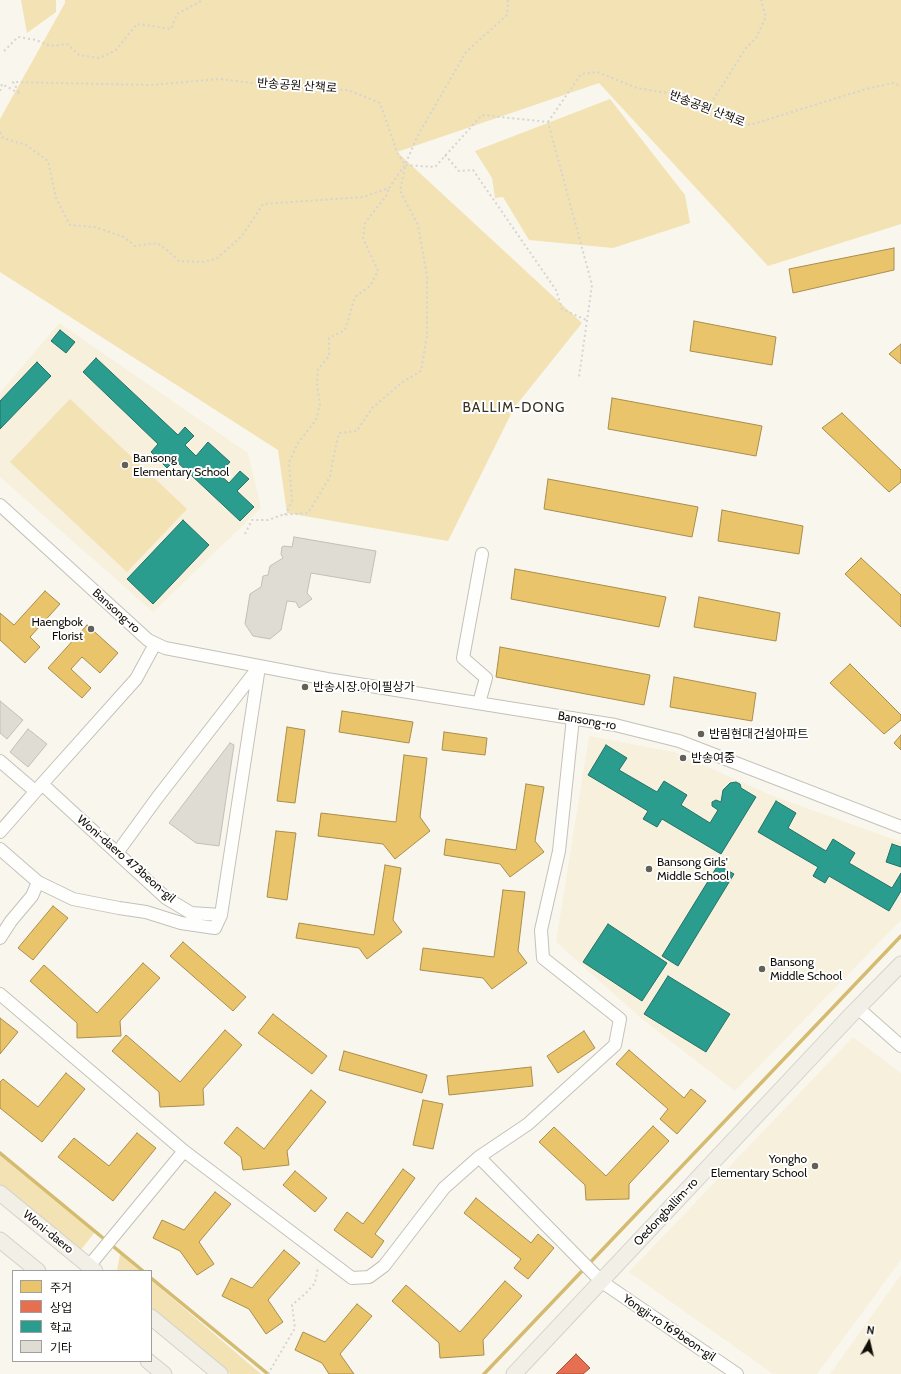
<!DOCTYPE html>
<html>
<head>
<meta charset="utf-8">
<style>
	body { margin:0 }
	#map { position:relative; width:901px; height:1374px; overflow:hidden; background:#f9f6ed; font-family:Cabin,"Noto Sans KR",sans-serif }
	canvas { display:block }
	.legend { position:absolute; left:12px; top:1270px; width:140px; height:92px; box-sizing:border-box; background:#fff; border:1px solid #a09f9c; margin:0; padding:5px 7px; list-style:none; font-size:12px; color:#120f08 }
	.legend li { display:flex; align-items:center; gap:8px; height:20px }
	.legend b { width:20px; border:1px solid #a09f9c }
	.north { position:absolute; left:849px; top:1322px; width:40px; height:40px; -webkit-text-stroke:3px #fff; paint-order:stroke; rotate:8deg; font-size:11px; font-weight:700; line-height:16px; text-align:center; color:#120f08 }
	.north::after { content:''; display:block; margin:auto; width:14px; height:18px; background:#120f08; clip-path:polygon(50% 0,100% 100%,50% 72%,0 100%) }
</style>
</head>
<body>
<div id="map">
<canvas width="901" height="1374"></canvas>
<ul class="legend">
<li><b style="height:11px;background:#e9c46a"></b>주거</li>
<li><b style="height:11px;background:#e76f51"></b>상업</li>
<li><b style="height:11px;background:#2a9d8f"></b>학교</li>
<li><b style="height:11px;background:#dfdcd4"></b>기타</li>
</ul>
<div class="north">N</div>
</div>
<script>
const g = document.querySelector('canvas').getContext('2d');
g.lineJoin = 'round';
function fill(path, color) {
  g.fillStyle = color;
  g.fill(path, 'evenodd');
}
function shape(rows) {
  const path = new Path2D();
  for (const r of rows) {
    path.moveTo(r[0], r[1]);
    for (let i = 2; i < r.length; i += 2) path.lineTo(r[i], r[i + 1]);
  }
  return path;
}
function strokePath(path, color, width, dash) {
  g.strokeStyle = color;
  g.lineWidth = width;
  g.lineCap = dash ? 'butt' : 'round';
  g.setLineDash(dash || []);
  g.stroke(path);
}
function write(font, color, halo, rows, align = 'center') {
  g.font = font + ' Cabin,"Noto Sans KR",sans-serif';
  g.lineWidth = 4;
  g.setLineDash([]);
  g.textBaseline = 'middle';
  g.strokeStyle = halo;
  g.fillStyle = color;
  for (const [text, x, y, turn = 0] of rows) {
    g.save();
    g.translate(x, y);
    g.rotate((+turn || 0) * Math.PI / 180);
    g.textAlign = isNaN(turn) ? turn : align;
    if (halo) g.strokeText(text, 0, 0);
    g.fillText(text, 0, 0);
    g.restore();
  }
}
fill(shape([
	[59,323,248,453,261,508,153,612,0,477,0,393],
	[589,736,674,752,773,796,901,842,901,920,735,1091,642,1019,556,942],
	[853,1037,901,1073,901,1260,817,1374,773,1374,629,1272],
	[901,1275,901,1374,830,1374]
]), '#f7f0dc');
fill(shape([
	[21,0,56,0,56,12,27,33],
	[65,0,901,0,901,224,768,266,599,83,397,152,582,323,514,408,448,541,287,513,278,450,0,272,0,119,65,3],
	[610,99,685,195,690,223,613,248,529,240,503,197,495,198,492,178,475,151],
	[70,399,187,509,127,572,10,462],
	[0,1151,95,1232,79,1252,0,1188],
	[120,1254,140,1271,117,1271],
	[151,1280,261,1374,230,1374,151,1310]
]), '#f2e2b4');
const homes = shape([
	[894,248,894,270,793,293,789,269,894,248],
	[694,321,776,337,772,365,690,351,694,321],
	[901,344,901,364,889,354,901,344],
	[612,398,762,426,756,456,608,429,612,398],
	[842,413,901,470,901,482,889,492,822,428,842,413],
	[548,479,698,507,692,537,544,509,548,479],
	[722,510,803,526,799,554,718,541,722,510],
	[861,558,901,595,901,627,845,574,861,558],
	[515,569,666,597,659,627,511,599,515,569],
	[45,591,60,604,30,637,40,647,25,663,0,640,0,613,14,625,45,591],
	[699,597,780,613,776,641,694,627,699,597],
	[87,625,118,653,100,673,82,657,71,669,91,688,82,698,48,668,87,625],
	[500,647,650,675,644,705,496,677,500,647],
	[850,664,901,715,901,720,884,734,830,683,850,664],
	[674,677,756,693,752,721,670,707,674,677],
	[342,711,413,722,409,743,339,732,342,711],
	[287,727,305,730,295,803,277,801,287,727],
	[444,732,487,738,485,755,442,750,444,732],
	[901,735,901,750,894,743,901,735],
	[404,755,427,758,420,817,430,831,395,859,383,844,318,836,321,813,396,822,404,755],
	[526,784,544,787,535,841,544,852,510,877,500,864,444,855,446,839,516,850,526,784],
	[276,831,296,833,287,900,267,897,276,831],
	[385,865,401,868,393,920,402,932,367,959,359,948,296,938,299,923,374,935,385,865],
	[503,890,525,892,518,951,527,963,492,989,483,978,420,970,423,948,494,957,503,890],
	[53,906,68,918,33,960,18,948,53,906],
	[183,942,246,997,233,1011,170,956,183,942],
	[143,963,160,978,120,1021,121,1036,77,1038,77,1023,30,981,44,965,97,1013,143,963],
	[273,1014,327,1056,312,1074,258,1033,273,1014],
	[0,1018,18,1032,0,1054,0,1018],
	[225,1030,242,1045,203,1089,204,1105,160,1107,159,1092,112,1051,126,1035,180,1082,225,1030],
	[584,1031,595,1048,558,1073,547,1056,584,1031],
	[629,1050,684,1098,691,1089,706,1101,677,1134,660,1119,668,1109,616,1064,629,1050],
	[344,1051,427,1075,422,1093,339,1070,344,1051],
	[531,1067,533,1086,449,1095,447,1076,531,1067],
	[66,1073,85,1089,42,1142,0,1108,0,1082,3,1079,38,1107,66,1073],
	[311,1090,326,1102,287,1151,289,1165,243,1170,241,1157,224,1143,237,1127,264,1149,311,1090],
	[423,1100,443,1104,433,1149,413,1145,423,1100],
	[653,1126,669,1141,629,1184,629,1199,586,1200,585,1185,539,1142,554,1127,606,1176,653,1126],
	[137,1133,156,1148,113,1201,58,1157,74,1138,109,1166,137,1133],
	[403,1169,415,1178,375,1234,384,1241,372,1258,334,1230,347,1212,363,1224,403,1169],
	[295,1171,327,1198,315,1212,283,1185,295,1171],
	[215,1192,231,1204,199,1242,214,1264,197,1275,180,1251,153,1238,162,1220,184,1230,215,1192],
	[476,1198,531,1243,538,1234,554,1248,528,1279,514,1268,521,1259,464,1213,476,1198],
	[284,1250,300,1263,268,1300,283,1322,266,1334,249,1309,222,1296,231,1278,252,1288,284,1250],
	[505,1281,522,1296,483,1340,484,1355,440,1358,439,1343,392,1301,406,1285,460,1332,505,1281],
	[357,1304,372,1316,340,1354,354,1374,329,1374,322,1363,295,1350,303,1332,325,1342,357,1304]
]);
fill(homes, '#e9c46a');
strokePath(homes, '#a88e4d', 1);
const shops = shape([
	[576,1354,590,1368,583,1374,556,1374,576,1354]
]);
fill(shops, '#e76f51');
strokePath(shops, '#a7523b', 1);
const schools = shape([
	[60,330,75,342,66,353,51,341,60,330],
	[96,358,178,435,185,427,194,436,185,445,196,456,208,442,230,462,219,474,229,483,240,471,249,479,237,491,254,507,240,521,175,460,167,468,151,452,158,444,83,372,96,358],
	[37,362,51,376,0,429,0,401,37,362],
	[183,520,209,545,153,604,127,579,183,520],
	[606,745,627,758,619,770,657,792,664,781,687,795,681,805,710,823,718,810,712,806,712,802,716,800,721,802,723,790,730,783,736,782,740,784,741,788,756,797,721,854,662,819,657,827,643,819,648,811,588,775,606,745],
	[776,801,796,813,788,828,826,851,833,839,855,853,849,863,892,888,901,873,901,891,889,911,829,876,825,883,813,876,818,867,758,832,776,801],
	[892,844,901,847,901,867,886,862,892,844],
	[718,865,734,874,678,966,662,956,718,865],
	[608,924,667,963,642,1001,583,962,608,924],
	[668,976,730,1014,706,1052,644,1014,668,976]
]);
fill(schools, '#2a9d8f');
strokePath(schools, '#237266', 1);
strokePath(shape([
	[0,1153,143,1271],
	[151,1278,268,1374],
	[484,1374,901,936]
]), '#d4bb70', 3.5);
const building = shape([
	[294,537,376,551,370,583,311,573,307,593,312,599,299,608,296,602,287,601,281,630,270,639,253,636,245,624,250,594,261,587,263,576,268,575,270,566,283,558,281,554,282,547,284,546,292,547,294,537],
	[0,701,23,720,7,739,0,733,0,701],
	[28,729,47,744,28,767,10,752,28,729],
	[230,743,234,745,219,846,196,843,169,823,230,743]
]);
fill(building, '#dfdcd4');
strokePath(building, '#c2bfb7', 1);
const minor = shape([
	[0,505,148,640,165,648,327,679,615,725,679,741,901,827],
	[479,703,486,678,463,658,482,554],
	[0,761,35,791],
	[42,784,166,898,191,913,221,915],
	[0,832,42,784,136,679,155,644],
	[0,849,38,882,73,899,119,908,146,912,181,923,215,928,221,915,259,667],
	[117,853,157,798,258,668],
	[0,938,11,921,32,896,38,882],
	[0,994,184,1151,352,1278,369,1277,384,1266,444,1188,479,1157,528,1124,615,1045,620,1019,543,958,541,930,559,851,573,718],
	[858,1008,901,1046],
	[479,1157,602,1282,737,1374],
	[89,1266,184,1151]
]);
const major = shape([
	[0,1193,95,1271],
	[0,1240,38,1271],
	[151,1317,220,1374],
	[148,1361,164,1374],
	[514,1374,850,1016,901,964]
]);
strokePath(minor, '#c4c1b9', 14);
strokePath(major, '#d2d1cc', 17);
strokePath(shape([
	[4,51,18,37,36,40,50,46,67,44,79,55,99,58,115,51,137,24,171,29,177,14,203,0],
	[0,91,2,84,20,94,13,82,149,85,221,79,281,87,348,90,380,103,397,152,405,165,435,167,482,115,548,122,592,285,579,377],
	[708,108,746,48,756,38,766,17,761,0],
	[548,122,581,74,597,72,637,88,679,95,750,125,866,89,893,83,901,86],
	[0,132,3,138,26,145,48,161,56,198,70,225,95,227,124,237,135,246,157,243,166,249,179,261,203,262,216,259,242,236,263,204,363,197,389,188,397,176,405,165,417,137,466,52,507,15,508,0],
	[445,155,459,171,473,170,556,290,562,309,586,320],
	[285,515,292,501,289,462,298,443,316,420,320,404,317,385,318,369,329,356,329,338,345,330,355,297,370,286,378,271,363,238,365,223,386,196,389,188],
	[245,534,252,520,268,520,282,515,308,513,330,477,333,459,339,433,357,431,372,408,404,381,421,371,427,336,427,276,418,225,400,191,405,167],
	[268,1374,295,1328,292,1305,306,1293,315,1283,318,1267]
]), '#d5d4d2', 2, [2, 3]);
strokePath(minor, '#fefefc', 12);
strokePath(major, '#f2efe6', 15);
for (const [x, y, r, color] of [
	[125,465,4,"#636058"],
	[91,629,4,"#636058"],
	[305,687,4,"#636058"],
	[701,734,4,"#636058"],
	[683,758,4,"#636058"],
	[649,869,4,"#636058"],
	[762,969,4,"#636058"],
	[815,1166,4,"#636058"]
]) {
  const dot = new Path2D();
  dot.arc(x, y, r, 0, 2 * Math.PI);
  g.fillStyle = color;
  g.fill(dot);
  strokePath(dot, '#fff', 1.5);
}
write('12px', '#120f08', '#fff', [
	["반송공원 산책로",297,86,4],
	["반송공원 산책로",707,109,21],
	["Bansong-ro",116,611,42],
	["Bansong-ro",587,721,10],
	["Woni-daero 473beon-gil",126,859,41],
	["Oedongballim-ro",666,1212,-47],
	["Woni-daero",48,1232,39],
	["Yongji-ro 169beon-gil",669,1328,34]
]);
write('12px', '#120f08', '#fff', [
	["Bansong",133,458],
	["Elementary School",133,472],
	["Haengbok",83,622,"right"],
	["Florist",83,636,"right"],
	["반송시장.아이필상가",313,687],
	["반림현대건설아파트",709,734],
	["반송여중",691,758],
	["Bansong Girls'",657,862],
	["Middle School",657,876],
	["Bansong",770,962],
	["Middle School",770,976],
	["Yongho",807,1159,"right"],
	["Elementary School",807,1173,"right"]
], 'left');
g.letterSpacing = '1px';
write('14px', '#383221', '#fff', [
	["BALLIM-DONG",514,408]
]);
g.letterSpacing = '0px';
</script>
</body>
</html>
